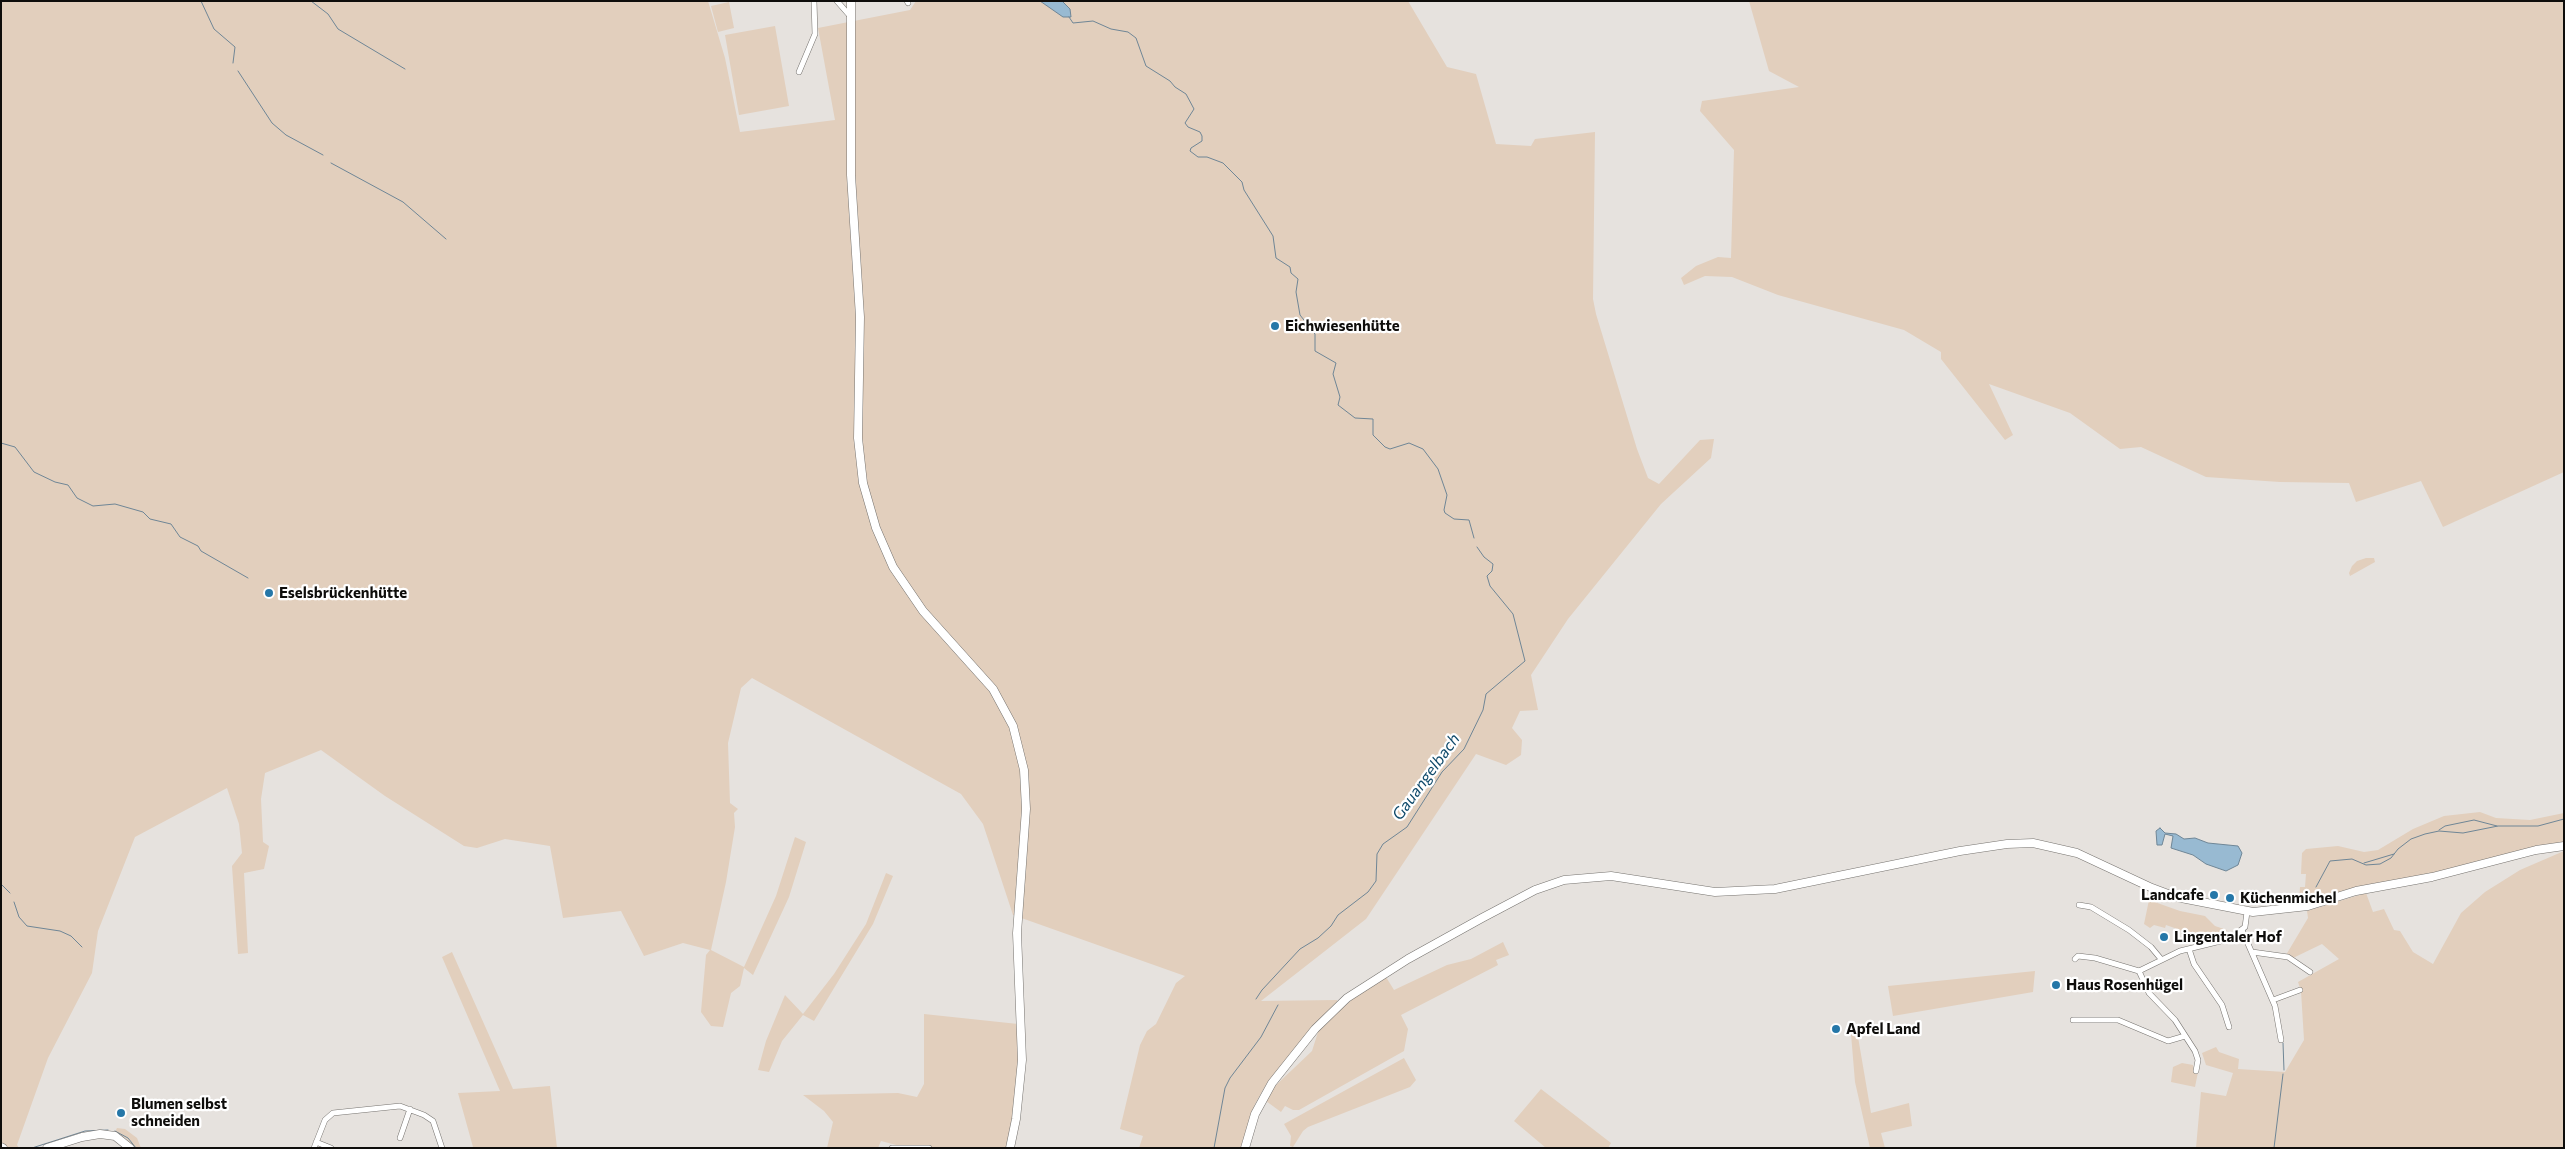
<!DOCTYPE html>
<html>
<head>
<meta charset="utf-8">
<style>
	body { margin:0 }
	#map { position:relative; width:2565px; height:1149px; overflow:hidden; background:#e6e2de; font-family:Commissioner,sans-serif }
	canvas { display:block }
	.frame { position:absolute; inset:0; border:2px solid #0e0d0b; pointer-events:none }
</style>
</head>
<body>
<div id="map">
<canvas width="2565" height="1149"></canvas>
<div class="frame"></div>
</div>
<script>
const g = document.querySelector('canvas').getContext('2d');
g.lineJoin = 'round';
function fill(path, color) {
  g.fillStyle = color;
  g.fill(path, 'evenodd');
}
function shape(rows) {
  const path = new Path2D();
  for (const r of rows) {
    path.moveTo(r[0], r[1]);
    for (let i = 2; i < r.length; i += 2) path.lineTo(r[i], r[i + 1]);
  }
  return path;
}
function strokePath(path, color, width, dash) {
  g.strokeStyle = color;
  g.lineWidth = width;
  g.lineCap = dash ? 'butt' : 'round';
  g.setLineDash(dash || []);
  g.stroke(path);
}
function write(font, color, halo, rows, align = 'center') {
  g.font = font + ' Commissioner,sans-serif';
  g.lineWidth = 4.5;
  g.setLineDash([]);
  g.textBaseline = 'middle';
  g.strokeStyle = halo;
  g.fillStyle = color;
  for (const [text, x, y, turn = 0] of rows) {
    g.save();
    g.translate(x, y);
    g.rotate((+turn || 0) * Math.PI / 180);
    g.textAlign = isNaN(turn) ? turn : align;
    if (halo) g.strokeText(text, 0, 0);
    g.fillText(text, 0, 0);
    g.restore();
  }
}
fill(shape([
	[1,1,708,1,725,58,740,132,835,120,818,28,910,10,916,1,1408,1,1447,67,1476,74,1496,144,1531,146,1535,139,1595,132,1593,299,1596,314,1637,449,1648,478,1659,484,1700,440,1714,439,1711,458,1661,504,1568,619,1531,675,1538,710,1520,711,1512,728,1522,740,1521,755,1506,765,1476,754,1366,919,1261,1001,1337,1000,1337,1003,1317,1022,1267,1083,1255,1104,1242,1148,1139,1148,1143,1136,1120,1129,1140,1045,1147,1031,1156,1024,1176,983,1185,976,1013,915,983,824,961,794,752,678,741,688,728,743,730,803,738,809,734,813,735,827,726,882,711,950,744,967,776,896,795,837,806,842,789,897,753,975,744,968,740,986,731,993,723,1027,711,1026,701,1012,706,955,710,950,683,943,644,956,621,911,563,918,550,846,505,839,477,848,464,846,385,796,321,750,265,773,261,799,263,842,269,846,264,869,244,873,248,953,238,954,232,866,242,853,239,824,227,788,135,837,98,931,92,973,48,1058,17,1145,19,1148,1,1148],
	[1749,1,2564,1,2564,472,2443,527,2421,481,2356,502,2349,483,2280,482,2206,477,2141,447,2120,449,2070,413,1989,384,2013,435,2005,440,1941,359,1941,352,1904,330,1778,295,1732,277,1705,276,1684,285,1681,278,1696,266,1718,257,1731,258,1734,150,1700,111,1702,101,1799,87,1769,71],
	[729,2,734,28,718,32,711,6],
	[775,26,789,106,739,115,725,35],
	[2366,558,2374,558,2375,562,2350,576,2349,573,2352,566,2357,561],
	[2480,812,2496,818,2530,820,2564,813,2564,842,2505,855,2434,875,2305,903,2299,901,2300,887,2305,887,2306,874,2301,874,2302,853,2306,849,2338,846,2364,852,2378,850,2413,829,2444,816],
	[2564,851,2564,1148,2196,1148,2201,1092,2226,1096,2233,1073,2206,1065,2202,1053,2216,1047,2219,1052,2239,1059,2238,1069,2285,1072,2304,1040,2301,991,2298,982,2339,959,2322,944,2293,958,2286,955,2308,918,2307,911,2366,893,2373,912,2384,909,2394,930,2400,931,2413,952,2433,964,2461,913,2485,892,2520,870],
	[886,873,893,876,873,924,814,1021,803,1015,782,1041,769,1072,758,1070,766,1041,785,995,803,1014,834,974,866,924],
	[2149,900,2180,911,2205,916,2215,926,2227,930,2221,939,2184,944,2180,941,2183,931,2166,925,2165,928,2154,925,2150,928,2144,924],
	[1503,942,1509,955,1496,960,1498,965,1401,1015,1408,1029,1404,1051,1299,1110,1293,1110,1285,1106,1281,1112,1266,1101,1274,1087,1312,1051,1319,1029,1367,986,1386,977,1394,990,1447,965,1471,959],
	[452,952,513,1089,550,1086,557,1148,473,1147,458,1093,500,1091,442,957],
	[2035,971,2033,992,1893,1016,1888,986],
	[924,1014,1018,1024,1018,1071,1011,1131,1006,1148,900,1148,900,1146,881,1141,878,1148,827,1148,833,1122,824,1111,803,1095,898,1093,917,1097,924,1084],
	[1857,1031,1871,1113,1909,1103,1912,1126,1881,1133,1885,1148,1870,1148,1855,1082,1851,1034],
	[1404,1058,1416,1080,1410,1087,1308,1127,1303,1131,1293,1147,1290,1146,1291,1136,1284,1124],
	[2182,1063,2193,1065,2194,1071,2198,1072,2195,1087,2171,1082,2173,1067],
	[1541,1089,1611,1143,1608,1148,1546,1148,1514,1121],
	[117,1128,125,1129,137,1138,141,1148,134,1148,127,1139,115,1132]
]), '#e2cfbd');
const water = shape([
	[1040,1,1062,1,1070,9,1071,17,1063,17,1040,1],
	[2160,828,2165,833,2176,834,2184,839,2195,838,2208,843,2238,846,2242,853,2238,865,2226,871,2206,864,2193,855,2171,848,2173,836,2165,834,2162,845,2157,845,2156,831,2160,828]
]);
fill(water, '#98bad2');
strokePath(water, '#6f8696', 1);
strokePath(shape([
	[201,1,214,29,235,47,233,63],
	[311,1,328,14,338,29,405,69],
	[1069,17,1073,23,1093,21,1111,29,1128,32,1136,38,1146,66,1170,81,1175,87,1186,94,1194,109,1185,123,1188,127,1200,132,1202,136,1202,141,1191,148,1190,151,1198,157,1207,157,1223,163,1242,182,1244,190,1273,236,1276,258,1290,267,1291,273,1298,279,1296,292,1300,315,1315,334,1315,351,1336,363,1333,374,1340,397,1338,405,1355,418,1373,419,1373,435,1385,447,1390,449,1409,443,1423,449,1438,469,1447,495,1444,510,1445,513,1454,519,1469,520,1474,538],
	[238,71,272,123,286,135,323,155],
	[331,163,403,202,446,239],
	[1,443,15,447,34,472,55,482,68,485,77,498,93,506,115,504,143,512,150,519,171,524,180,537,198,546,201,551,248,578],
	[2439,830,2445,826,2474,820,2497,826],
	[2364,863,2394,854],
	[1,884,10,893],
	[2316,887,2330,861,2352,859,2366,865,2380,864,2391,858,2398,849,2411,839,2425,834,2439,831,2463,833,2498,826,2538,826,2564,819],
	[14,902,19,917,27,926,60,931,71,936,82,947],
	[1256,999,1262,990,1300,949,1318,938,1331,926,1338,915,1368,892,1376,881,1377,854,1383,844,1407,827,1442,772,1464,749,1483,710,1486,694,1525,661,1513,614,1490,586,1487,576,1492,571,1493,564,1484,557,1477,547],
	[2283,1043,2284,1070],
	[115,1131,128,1138,136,1148],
	[32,1148,85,1131,108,1130],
	[1214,1148,1225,1088,1230,1078,1261,1037,1278,1005],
	[2274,1148,2283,1074]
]), '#6f8696', 1);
const minor = shape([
	[837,1,851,17],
	[907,1,908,3],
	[799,72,815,34,814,1],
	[2079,905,2091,907,2129,930,2151,947,2161,959],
	[2242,930,2275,1006,2281,1040],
	[2189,949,2194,964,2222,1005,2229,1027],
	[2252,952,2288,957,2310,972],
	[2075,959,2078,956,2095,958,2139,971],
	[2139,971,2180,951,2229,939,2245,927,2247,912],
	[2139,971,2149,993,2175,1020,2195,1051,2198,1060,2196,1071],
	[2273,1000,2300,990],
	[2073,1020,2118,1020,2168,1041,2185,1036],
	[400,1138,410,1109],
	[316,1142,331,1148],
	[314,1148,325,1120,333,1113,400,1106,424,1115,433,1121,442,1148],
	[892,1148,929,1148]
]);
const secondary = shape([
	[851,1,851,175,860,317,858,438,863,483,876,528,893,567,923,611,993,689,1013,726,1024,770,1026,809,1017,933,1022,1060,1016,1119,1010,1148],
	[1,1147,3,1148],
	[47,1148,82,1137,100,1134,115,1136,130,1148],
	[1245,1148,1255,1114,1272,1083,1315,1029,1347,998,1408,959,1482,918,1535,890,1564,880,1611,876,1715,892,1775,889,1960,851,2007,844,2033,843,2077,853,2152,888,2176,897,2253,912,2308,906,2356,891,2432,877,2536,850,2564,846]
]);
strokePath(minor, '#76736f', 6);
strokePath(secondary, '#76736f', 9);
strokePath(minor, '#fff', 5);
strokePath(secondary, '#fff', 8);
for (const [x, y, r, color] of [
	[1275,326,5,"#2577a8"],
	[269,593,5,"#2577a8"],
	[2214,895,5,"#2577a8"],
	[2230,898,5,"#2577a8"],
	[2164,937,5,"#2577a8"],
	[2056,985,5,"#2577a8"],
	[1836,1029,5,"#2577a8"],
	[121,1113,5,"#2577a8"]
]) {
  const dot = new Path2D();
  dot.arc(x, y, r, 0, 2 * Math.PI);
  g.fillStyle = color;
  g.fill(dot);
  strokePath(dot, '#fff', 2);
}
write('bold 15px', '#0e0d0b', '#fff', [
	["Eichwiesenhütte",1285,326],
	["Eselsbrückenhütte",279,593],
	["Landcafe",2204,895,"right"],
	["Küchenmichel",2240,898],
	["Lingentaler Hof",2174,937],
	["Haus Rosenhügel",2066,985],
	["Apfel Land",1846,1029],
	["Blumen selbst",131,1104],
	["schneiden",131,1121]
], 'left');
write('italic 16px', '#0e496a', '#fff', [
	["Gauangelbach",1426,777,-54]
]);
</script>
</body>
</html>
